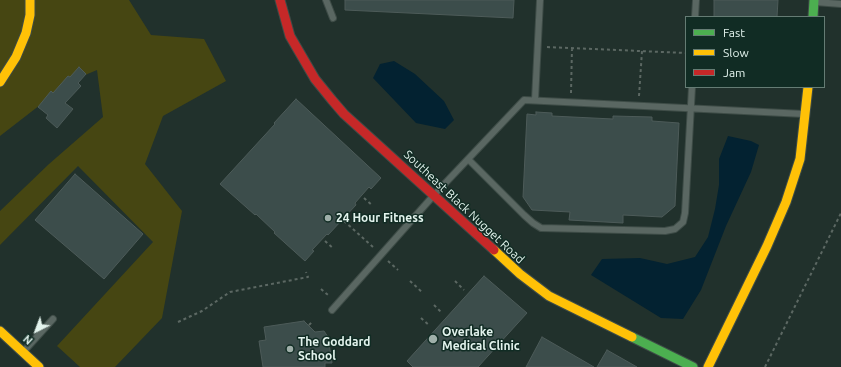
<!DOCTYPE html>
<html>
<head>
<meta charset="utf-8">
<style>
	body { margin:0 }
	#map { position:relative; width:841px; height:367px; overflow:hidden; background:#21312c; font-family:Ubuntu,sans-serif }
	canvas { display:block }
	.legend { position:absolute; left:685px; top:16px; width:140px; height:72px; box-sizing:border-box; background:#112c24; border:1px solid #657c74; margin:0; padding:5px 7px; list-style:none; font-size:12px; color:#e3f3ed }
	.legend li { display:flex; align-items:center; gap:8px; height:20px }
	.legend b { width:20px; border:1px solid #657c74 }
	.north { position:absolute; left:16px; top:311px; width:40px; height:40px; -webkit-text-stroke:3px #112c24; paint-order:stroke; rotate:222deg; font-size:11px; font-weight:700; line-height:16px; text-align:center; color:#e3f3ed }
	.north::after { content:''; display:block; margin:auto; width:14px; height:18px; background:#e3f3ed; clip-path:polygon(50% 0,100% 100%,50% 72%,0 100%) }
</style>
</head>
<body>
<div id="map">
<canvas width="841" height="367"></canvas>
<ul class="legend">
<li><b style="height:5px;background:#4caf50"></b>Fast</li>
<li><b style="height:5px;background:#ffc107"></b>Slow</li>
<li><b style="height:5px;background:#c62828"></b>Jam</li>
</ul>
<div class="north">N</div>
</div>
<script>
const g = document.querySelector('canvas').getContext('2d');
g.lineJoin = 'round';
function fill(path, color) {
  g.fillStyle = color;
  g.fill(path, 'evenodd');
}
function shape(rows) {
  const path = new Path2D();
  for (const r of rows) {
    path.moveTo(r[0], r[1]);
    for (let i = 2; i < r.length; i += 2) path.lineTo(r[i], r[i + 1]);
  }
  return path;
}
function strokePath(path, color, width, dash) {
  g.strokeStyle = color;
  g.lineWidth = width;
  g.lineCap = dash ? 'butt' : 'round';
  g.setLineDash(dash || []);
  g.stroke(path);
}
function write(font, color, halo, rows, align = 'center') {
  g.font = font + ' Ubuntu,sans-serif';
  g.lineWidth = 3;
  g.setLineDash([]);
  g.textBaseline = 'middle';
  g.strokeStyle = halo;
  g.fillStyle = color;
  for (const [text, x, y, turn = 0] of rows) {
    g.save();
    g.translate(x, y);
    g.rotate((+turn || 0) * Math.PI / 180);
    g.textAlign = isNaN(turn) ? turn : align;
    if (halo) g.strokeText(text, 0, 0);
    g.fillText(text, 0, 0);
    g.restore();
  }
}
fill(shape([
	[0,0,129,0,151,35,204,39,226,81,163,116,145,164,182,211,162,318,115,367,80,367,57,346,153,242,78,166,0,245,0,211,49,164,103,117,97,70,71,81,0,136]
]), '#464612');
fill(shape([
	[394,61,415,74,444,101,454,120,445,129,416,123,373,78,380,64],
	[728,136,751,141,759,145,751,172,726,226,701,290,683,319,661,318,591,275,602,259,640,258,667,264,695,257,708,237,715,209,719,185,719,159]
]), '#032231');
const building = shape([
	[345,0,514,0,513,18,345,10,345,0],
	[714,0,778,0,777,17,714,17,714,0],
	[79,67,86,74,78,83,81,86,65,103,73,109,57,128,46,118,48,115,38,107,51,91,53,93,68,76,70,77,79,67],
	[296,99,381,178,371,189,369,187,355,203,356,205,328,235,327,234,312,250,314,251,305,261,274,233,275,232,256,214,255,215,220,184,275,124,274,123,296,99],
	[536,112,552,113,552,116,613,119,613,116,652,117,652,121,679,123,675,206,662,217,623,215,623,223,569,220,570,212,532,210,523,197,527,114,536,115,536,112],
	[75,174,143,234,104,279,35,220,75,174],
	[484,276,527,313,478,367,413,367,407,361,484,276],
	[304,321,315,332,324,331,328,337,332,363,325,363,325,367,263,367,259,341,266,340,264,327,304,321],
	[542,337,594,367,526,367,542,337],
	[607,350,637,367,597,367,607,350]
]);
fill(building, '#3c4d4b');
strokePath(building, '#4d5b59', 1);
const lane = shape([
	[326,0,333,18],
	[815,2,841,4],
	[695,17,696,0],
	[535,100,540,0],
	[468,159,524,215,533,223,541,228,665,231,675,229,683,222,685,213,692,87],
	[332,310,434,195,524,100,804,114],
	[24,351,53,319]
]);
const fast = shape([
	[813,17,814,0],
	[632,337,693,367]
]);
const slow = shape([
	[0,82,16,57,26,33,30,15,30,0],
	[494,250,520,274,549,296,632,337],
	[0,331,39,367],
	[708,367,767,246,786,202,800,159,808,87]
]);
const jam = shape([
	[280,0,290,36,315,79,332,100,344,114,494,250]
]);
strokePath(lane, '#3e4c47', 8);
strokePath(fast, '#3e4c47', 11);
strokePath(slow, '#3e4c47', 11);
strokePath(jam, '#3e4c47', 11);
strokePath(shape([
	[547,47,686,53],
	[571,93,572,48],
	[639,96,642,51],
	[364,198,373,206],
	[344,221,374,248],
	[325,241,334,249],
	[388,261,398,270],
	[410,281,423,293],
	[455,281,464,290],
	[321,289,328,295],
	[434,305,442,313],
	[421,318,430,326],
	[178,322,202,311,230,292,308,277,306,272],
	[309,325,312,322],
	[765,367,841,213]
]), '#5c6863', 2, [3, 3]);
strokePath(lane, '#5a6762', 6);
strokePath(fast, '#4caf50', 9);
strokePath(slow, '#ffc107', 9);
strokePath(jam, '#c62828', 9);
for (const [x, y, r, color] of [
	[328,218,4,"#9fafa9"],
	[433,339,5,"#9fafa9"],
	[290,349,4,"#9fafa9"]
]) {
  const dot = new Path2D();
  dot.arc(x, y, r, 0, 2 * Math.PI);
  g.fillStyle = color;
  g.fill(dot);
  strokePath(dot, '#112c24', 1.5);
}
write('12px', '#e3f3ed', '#112c24', [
	["Southeast Black Nugget Road",464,207,43]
]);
write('bold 12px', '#e3f3ed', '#112c24', [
	["24 Hour Fitness",336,218],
	["Overlake",442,332],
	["Medical Clinic",442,346],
	["The Goddard",298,342],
	["School",298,356]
], 'left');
</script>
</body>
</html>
